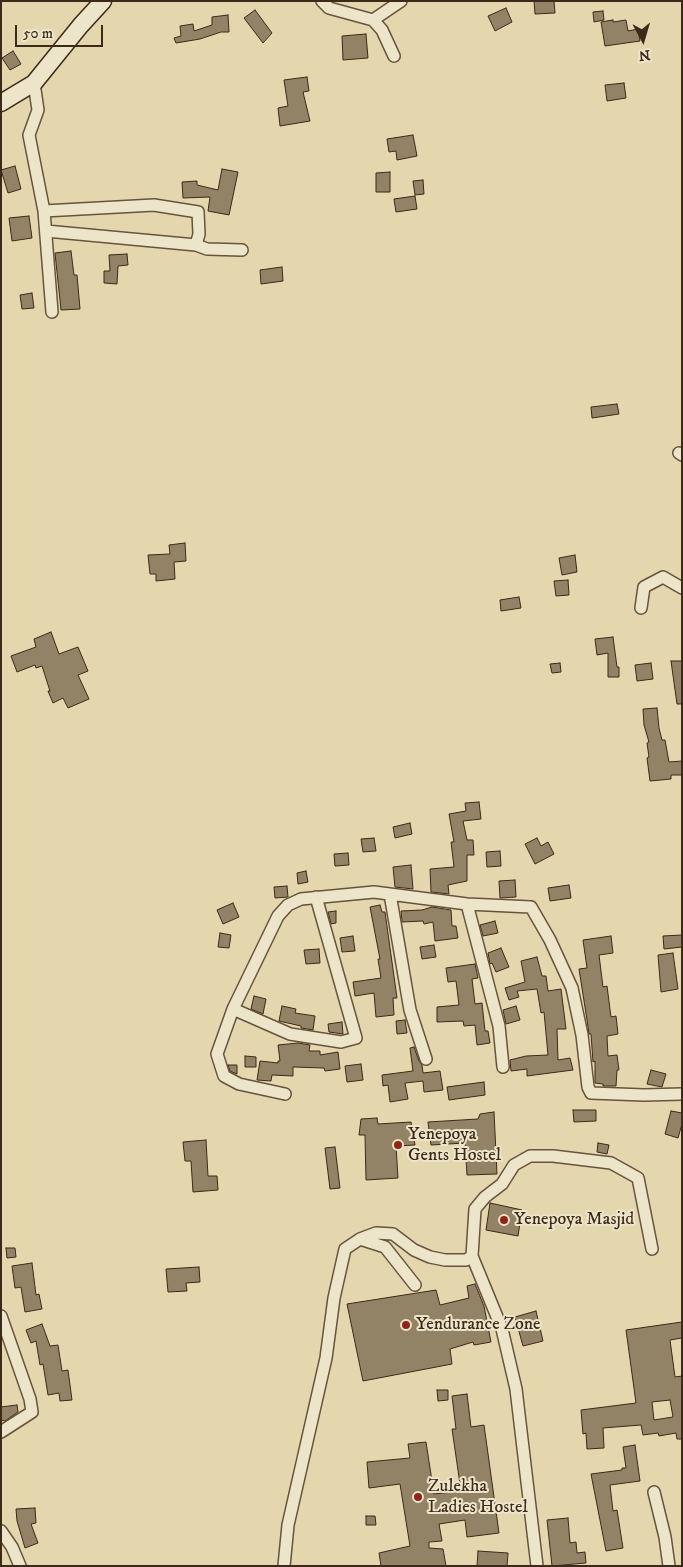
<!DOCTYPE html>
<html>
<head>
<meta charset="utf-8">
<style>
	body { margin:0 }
	#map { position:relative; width:683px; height:1567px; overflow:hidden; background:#e4d7ad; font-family:"IM FELL DW Pica",serif }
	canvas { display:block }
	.frame { position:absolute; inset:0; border:2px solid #3c2919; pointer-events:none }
	.north { position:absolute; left:618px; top:15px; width:50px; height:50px; -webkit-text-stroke:4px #ede5ca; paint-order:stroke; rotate:174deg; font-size:14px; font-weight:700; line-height:20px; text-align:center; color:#3c2919 }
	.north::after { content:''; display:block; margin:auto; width:18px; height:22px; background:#3c2919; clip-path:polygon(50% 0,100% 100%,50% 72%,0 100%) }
	.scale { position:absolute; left:15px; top:25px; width:88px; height:22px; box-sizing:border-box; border:2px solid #3c2919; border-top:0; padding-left:6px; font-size:15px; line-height:18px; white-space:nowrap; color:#3c2919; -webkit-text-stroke:4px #ede5ca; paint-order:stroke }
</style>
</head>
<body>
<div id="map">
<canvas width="683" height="1567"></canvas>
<div class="frame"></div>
<div class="north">N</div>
<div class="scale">50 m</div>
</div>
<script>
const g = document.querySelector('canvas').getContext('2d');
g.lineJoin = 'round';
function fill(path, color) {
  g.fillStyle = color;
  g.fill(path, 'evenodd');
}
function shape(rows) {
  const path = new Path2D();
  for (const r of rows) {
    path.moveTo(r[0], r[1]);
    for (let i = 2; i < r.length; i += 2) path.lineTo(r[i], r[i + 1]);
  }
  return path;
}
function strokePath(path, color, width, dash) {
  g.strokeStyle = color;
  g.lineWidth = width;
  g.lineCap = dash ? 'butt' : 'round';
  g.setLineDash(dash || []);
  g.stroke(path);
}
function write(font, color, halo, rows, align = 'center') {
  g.font = font + ' "IM FELL DW Pica",serif';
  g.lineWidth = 4;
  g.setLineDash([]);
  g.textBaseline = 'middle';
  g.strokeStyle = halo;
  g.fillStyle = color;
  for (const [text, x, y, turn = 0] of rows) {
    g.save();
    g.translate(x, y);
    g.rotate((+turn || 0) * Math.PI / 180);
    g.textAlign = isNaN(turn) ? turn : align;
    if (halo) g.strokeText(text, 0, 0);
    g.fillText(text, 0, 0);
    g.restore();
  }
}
const building = shape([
	[534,1,554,1,555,13,535,14,534,1],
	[506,8,512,22,495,31,488,16,506,8],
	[255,10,272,33,263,43,244,18,255,10],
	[603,11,604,20,594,22,593,12,603,11],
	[228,15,229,32,221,32,200,39,176,43,174,38,181,36,180,26,193,24,194,31,212,25,212,17,228,15],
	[613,20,613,22,626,20,628,31,638,29,640,41,605,46,601,22,613,20],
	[366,34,368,58,343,60,342,36,366,34],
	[13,51,21,64,10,70,2,58,13,51],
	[307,77,309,91,303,92,310,121,280,126,278,108,288,106,284,80,307,77],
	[624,83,626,98,607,101,605,85,624,83],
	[413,135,417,156,397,160,396,151,389,152,387,139,413,135],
	[15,166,21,189,8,193,1,170,15,166],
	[222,169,238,172,229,215,208,211,210,197,183,198,182,182,197,181,197,185,218,190,222,169],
	[390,172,390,192,376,192,376,173,390,172],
	[423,180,424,194,415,195,413,181,423,180],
	[415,196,417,209,396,212,394,199,415,196],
	[29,216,32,238,12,241,9,218,29,216],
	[71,251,74,275,77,275,80,309,61,310,55,253,71,251],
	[127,254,128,265,118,266,117,284,104,283,104,271,110,271,109,255,127,254],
	[282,267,283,281,261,284,260,270,282,267],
	[32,293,34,308,22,309,20,295,32,293],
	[617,404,619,414,592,418,591,407,617,404],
	[185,543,186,561,174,562,175,579,156,581,156,574,150,574,148,555,170,554,169,545,185,543],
	[575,555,577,572,562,575,559,558,575,555],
	[568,580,569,595,556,596,554,581,568,580],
	[519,597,521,608,501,611,500,600,519,597],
	[51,632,59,654,78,647,88,671,78,675,89,699,68,708,63,698,53,703,48,691,50,691,42,666,36,668,35,665,17,672,11,656,36,647,34,639,51,632],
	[613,637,617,667,619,667,619,677,608,677,608,653,597,655,595,639,613,637],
	[671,661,682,661,682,704,677,704,671,661],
	[560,663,561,672,552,673,550,664,560,663],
	[651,663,653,679,637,681,635,665,651,663],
	[657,708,659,728,662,740,665,740,669,762,682,761,682,775,671,775,671,779,650,781,647,758,649,757,647,743,649,742,644,725,643,709,657,708],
	[479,802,481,819,463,821,467,840,473,840,474,855,467,855,467,881,448,885,449,894,431,892,430,869,454,867,451,842,454,842,449,814,466,811,465,803,479,802],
	[410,823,412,834,395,838,393,827,410,823],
	[374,838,376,851,363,852,361,839,374,838],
	[537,838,541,846,548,842,554,854,535,864,525,844,537,838],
	[500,851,501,866,487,867,486,852,500,851],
	[348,853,349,865,335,866,334,854,348,853],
	[411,865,413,889,395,887,393,867,411,865],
	[306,871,308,882,298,884,297,873,306,871],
	[515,880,516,897,500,898,499,881,515,880],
	[569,885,571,898,550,901,548,888,569,885],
	[287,886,288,897,275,898,274,887,287,886],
	[233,903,239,917,223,924,217,910,233,903],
	[380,905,382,912,385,912,397,998,393,998,394,1015,376,1017,374,993,355,996,353,982,381,978,378,959,380,959,370,907,380,905],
	[432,907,451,910,452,926,456,926,458,938,435,941,433,922,424,924,423,921,402,922,401,911,422,910,432,907],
	[336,911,336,923,331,924,328,912,336,911],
	[495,921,498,933,483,936,480,925,495,921],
	[220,933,231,935,229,948,218,947,220,933],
	[682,935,682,947,664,949,663,936,682,935],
	[353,936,355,951,342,952,340,938,353,936],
	[611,936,613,953,599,955,603,987,607,986,611,1017,616,1016,618,1034,607,1036,608,1056,617,1055,619,1070,617,1070,616,1086,603,1086,603,1084,595,1083,595,1061,593,1062,591,1034,589,1034,587,1020,579,969,587,968,583,940,611,936],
	[434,945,436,957,422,959,420,947,434,945],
	[501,948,509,967,496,972,492,963,490,964,488,953,501,948],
	[319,949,320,963,306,964,304,950,319,949],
	[673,953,678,989,661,992,658,955,673,953],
	[537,957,542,976,546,976,548,991,561,989,566,1029,557,1029,558,1060,570,1058,573,1070,527,1076,527,1069,511,1071,510,1060,526,1056,548,1055,544,1012,541,1013,537,989,517,991,519,997,509,1000,505,988,525,982,521,961,537,957],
	[475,964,478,978,472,979,475,1004,482,1003,485,1031,488,1031,490,1043,477,1045,475,1025,464,1026,463,1021,437,1022,437,1007,459,1005,456,981,448,982,446,968,475,964],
	[254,996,266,999,263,1014,251,1009,254,996],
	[282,1006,296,1009,295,1013,315,1016,313,1030,301,1028,301,1026,279,1021,282,1006],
	[516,1006,520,1020,506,1024,503,1010,516,1006],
	[405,1020,407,1033,397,1034,396,1021,405,1020],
	[342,1022,343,1034,329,1032,328,1024,342,1022],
	[298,1043,310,1045,309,1051,320,1051,320,1055,338,1052,340,1069,325,1071,324,1068,293,1067,293,1076,272,1075,271,1081,257,1080,260,1061,278,1063,278,1061,280,1061,278,1045,298,1043],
	[414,1047,419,1061,422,1065,423,1073,440,1071,443,1090,424,1092,423,1081,405,1083,408,1099,390,1102,388,1085,383,1086,382,1075,413,1071,410,1048,414,1047],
	[245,1056,256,1057,256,1067,245,1067,245,1056],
	[361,1064,363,1080,347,1082,345,1066,361,1064],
	[228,1065,237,1065,237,1074,230,1071,228,1065],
	[651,1070,666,1074,662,1087,647,1084,651,1070],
	[484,1082,485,1095,449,1100,447,1087,484,1082],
	[573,1110,596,1110,596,1121,574,1122,573,1110],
	[671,1111,682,1113,682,1124,678,1138,665,1134,671,1111],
	[494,1112,497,1174,467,1175,465,1143,431,1145,428,1122,478,1119,480,1114,494,1112],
	[377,1118,378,1124,411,1122,415,1145,396,1146,398,1178,366,1180,365,1135,359,1135,361,1119,377,1118],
	[206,1140,208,1176,217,1176,218,1190,193,1192,191,1161,185,1161,183,1142,206,1140],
	[598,1143,609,1145,607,1154,597,1152,598,1143],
	[335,1147,340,1188,330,1189,325,1148,335,1147],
	[490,1203,522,1210,518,1236,486,1230,490,1203],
	[6,1248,15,1248,16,1257,7,1258,6,1248],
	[32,1263,36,1295,39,1294,42,1309,25,1312,21,1287,15,1288,12,1266,32,1263],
	[199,1267,200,1282,186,1283,187,1291,168,1292,166,1269,199,1267],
	[475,1284,484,1306,491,1342,474,1345,473,1342,450,1349,452,1364,363,1381,347,1304,436,1290,440,1305,469,1298,467,1286,475,1284],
	[536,1311,543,1341,523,1346,515,1317,536,1311],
	[682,1322,682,1338,670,1340,675,1377,682,1376,682,1439,677,1439,676,1433,659,1436,658,1433,643,1435,641,1425,603,1428,604,1448,587,1449,586,1433,583,1434,581,1410,636,1403,626,1330,682,1322],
	[670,1400,673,1417,654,1420,652,1402,670,1400],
	[42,1324,50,1346,58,1345,62,1371,68,1370,72,1400,60,1401,59,1393,48,1395,43,1364,40,1365,36,1341,31,1343,26,1330,42,1324],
	[437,1390,448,1390,448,1400,438,1401,437,1390],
	[467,1394,471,1427,484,1425,499,1533,467,1537,465,1520,439,1524,442,1541,429,1542,429,1548,443,1549,446,1566,381,1566,379,1553,410,1546,400,1484,369,1488,367,1462,410,1458,408,1444,426,1442,434,1494,461,1491,452,1429,456,1429,452,1396,467,1394],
	[17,1405,18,1412,5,1421,1,1420,1,1407,17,1405],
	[635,1445,640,1481,610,1485,613,1511,617,1510,623,1548,606,1551,591,1474,622,1470,622,1468,626,1468,623,1447,635,1445],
	[35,1508,36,1523,31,1524,38,1543,25,1548,17,1521,16,1509,35,1508],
	[366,1516,375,1516,376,1525,366,1525,366,1516],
	[568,1518,570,1543,576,1542,577,1553,585,1552,586,1563,552,1566,547,1520,568,1518],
	[478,1551,508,1553,507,1566,477,1566,478,1551]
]);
fill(building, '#938366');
strokePath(building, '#3c2919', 1);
const street = shape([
	[322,1,329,8,373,20,382,30,394,56],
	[373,20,401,1],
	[34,83,38,110,29,135,44,211,52,312],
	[44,211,154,205,198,212,199,234,196,245],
	[46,231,196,245,207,249,242,250],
	[679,453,682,455],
	[641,608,644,587,663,577,682,588],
	[390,894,410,1010,426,1059],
	[467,904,499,1026,503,1067],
	[233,1009,290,1034,341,1042,356,1038,316,897],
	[285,1094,239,1084,224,1076,217,1054,233,1009,278,916,288,905,301,899,374,892,467,904,531,907,550,940,572,988,582,1035,588,1087,591,1093,644,1095,682,1094],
	[360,1239,376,1233,393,1234,414,1250,430,1257,445,1260,466,1260,472,1256,475,1209,485,1197,502,1184,514,1165,530,1156,553,1156,611,1163,638,1178,652,1249],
	[472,1256,502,1329,516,1389,537,1566],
	[1,1316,30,1399,32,1412,1,1432],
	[654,1492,665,1537,669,1566],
	[1,1531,12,1547,20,1566],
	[284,1566,288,1525,326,1358,334,1298,345,1249,360,1239,385,1247,415,1285]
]);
const secondary = shape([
	[1,103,34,83,81,25,103,1]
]);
strokePath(street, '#66543e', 14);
strokePath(secondary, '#3c2919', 19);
strokePath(street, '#ede5ca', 11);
strokePath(secondary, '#ede5ca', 16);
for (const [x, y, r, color] of [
	[398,1145,5,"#8f2418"],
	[504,1220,5,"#8f2418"],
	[406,1325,5,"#8f2418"],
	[418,1497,5,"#8f2418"]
]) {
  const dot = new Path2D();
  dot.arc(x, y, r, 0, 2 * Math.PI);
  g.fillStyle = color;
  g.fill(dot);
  strokePath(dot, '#ede5ca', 2);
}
write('18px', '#3c2919', '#ede5ca', [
	["Yenepoya",408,1135],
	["Gents Hostel",408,1156],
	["Yenepoya Masjid",514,1220],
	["Yendurance Zone",416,1325],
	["Zulekha",428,1487],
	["Ladies Hostel",428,1508]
], 'left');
</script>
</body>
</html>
